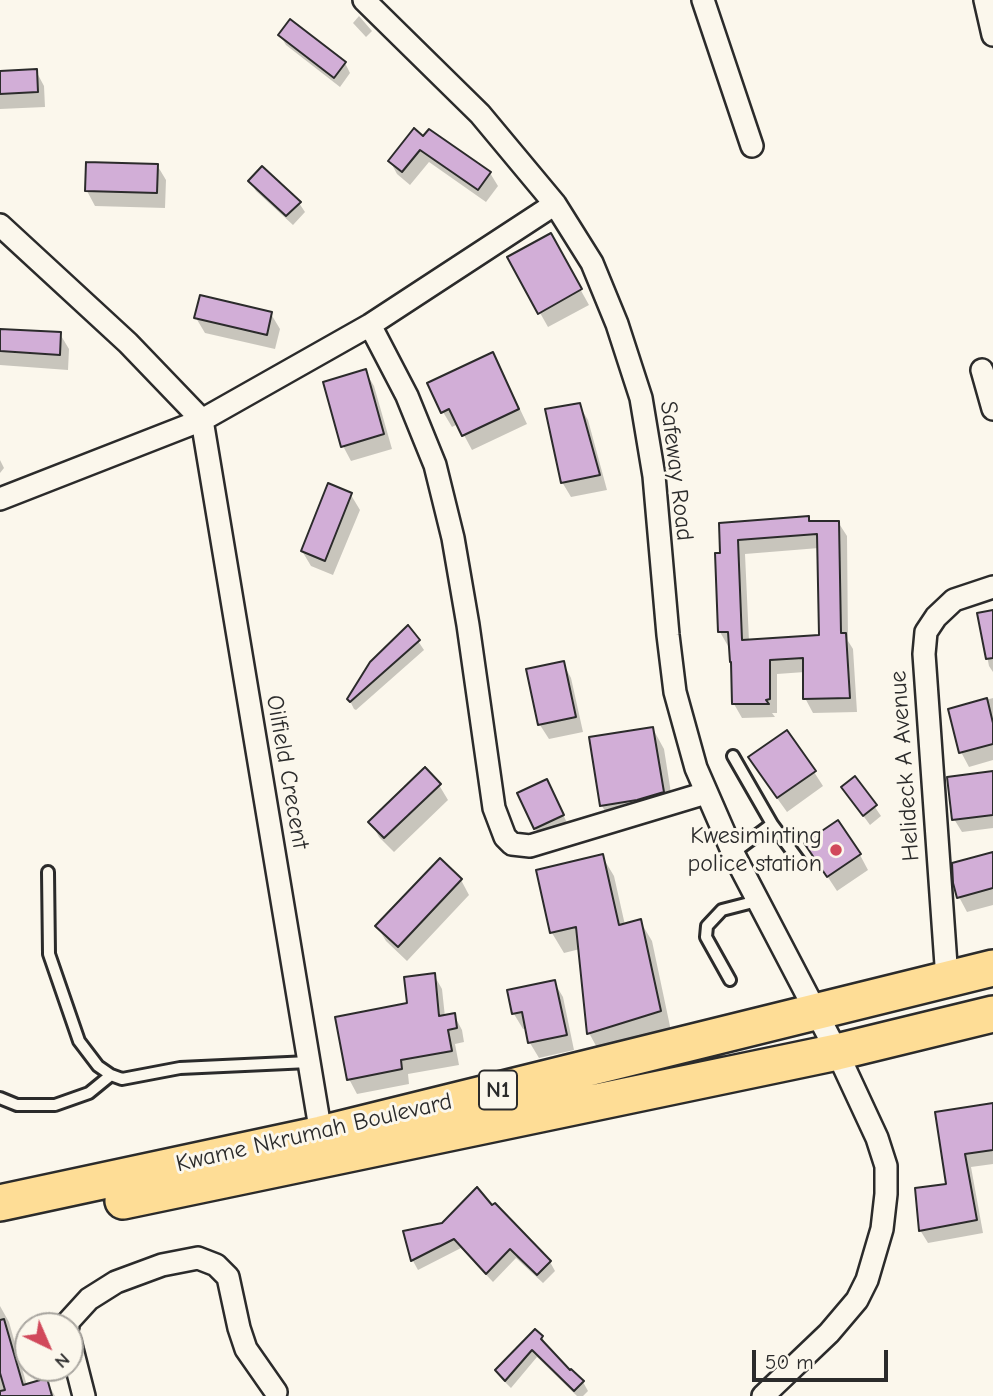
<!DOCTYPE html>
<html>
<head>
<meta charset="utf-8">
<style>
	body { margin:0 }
	#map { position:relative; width:993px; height:1396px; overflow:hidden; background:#fbf7ec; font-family:"Comic Neue",sans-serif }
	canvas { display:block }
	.north { position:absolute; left:14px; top:1312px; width:70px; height:70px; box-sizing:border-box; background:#fbf7ec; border:2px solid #a8a59f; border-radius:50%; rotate:136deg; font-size:19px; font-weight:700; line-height:28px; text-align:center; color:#2b2b2b }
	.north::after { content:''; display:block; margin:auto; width:24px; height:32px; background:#d1495b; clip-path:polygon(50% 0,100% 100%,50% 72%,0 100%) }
	.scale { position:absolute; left:752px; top:1350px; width:136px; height:32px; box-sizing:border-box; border:4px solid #2b2b2b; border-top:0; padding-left:9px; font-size:21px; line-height:24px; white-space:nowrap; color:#2b2b2b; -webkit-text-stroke:5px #fbf7ec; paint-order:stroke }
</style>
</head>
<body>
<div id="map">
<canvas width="993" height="1396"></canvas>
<div class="north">N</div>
<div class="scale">50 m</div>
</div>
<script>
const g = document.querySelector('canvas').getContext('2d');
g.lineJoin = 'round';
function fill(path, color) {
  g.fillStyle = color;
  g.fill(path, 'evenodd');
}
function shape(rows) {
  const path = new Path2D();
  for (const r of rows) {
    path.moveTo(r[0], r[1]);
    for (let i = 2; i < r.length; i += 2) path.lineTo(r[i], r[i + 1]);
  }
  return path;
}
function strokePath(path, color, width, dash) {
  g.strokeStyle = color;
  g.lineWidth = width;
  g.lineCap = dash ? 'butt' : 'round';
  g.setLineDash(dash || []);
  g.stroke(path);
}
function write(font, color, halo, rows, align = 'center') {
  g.font = font + ' "Comic Neue",sans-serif';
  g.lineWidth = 6;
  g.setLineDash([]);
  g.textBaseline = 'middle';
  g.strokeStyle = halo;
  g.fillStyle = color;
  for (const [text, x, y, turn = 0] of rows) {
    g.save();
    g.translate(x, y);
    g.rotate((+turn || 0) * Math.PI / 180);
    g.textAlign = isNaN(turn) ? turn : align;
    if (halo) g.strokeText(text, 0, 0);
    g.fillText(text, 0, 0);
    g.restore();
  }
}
fill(shape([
	[359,16,372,31,366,37,353,23],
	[280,35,345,63,350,73,340,87,286,45],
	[36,71,44,86,45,107,0,109,0,73],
	[424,138,490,173,498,186,486,202,429,162,410,185,397,174,390,161],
	[157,165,166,180,165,208,95,206,87,191],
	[250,181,299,203,305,212,293,225,256,191],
	[550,235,589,305,548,327,509,258],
	[271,314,280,329,275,349,205,333,196,318],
	[0,331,60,334,69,349,68,370,0,365],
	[501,369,527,424,472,450,458,424,452,427,443,412],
	[365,371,374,386,392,449,351,461,343,446],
	[579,405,588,420,607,490,571,497,562,482],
	[0,460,4,468,0,473],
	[351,495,360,510,333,575,311,566,302,551],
	[808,518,811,523,838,522,847,536,848,641,853,649,857,712,813,713,805,698,805,672,777,674,777,713,772,713,775,717,742,718,734,704,731,646,728,646,720,632,722,554,721,524],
	[819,548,821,636,749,641,745,554],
	[993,612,993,672,989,666,979,615],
	[418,641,424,650,356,710,354,709,349,699],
	[563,663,571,678,583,732,549,739,540,725],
	[993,698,993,760,969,767,961,752,950,710],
	[653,729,664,749,674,812,614,826,602,806],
	[814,772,823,786,787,812,759,773],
	[993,773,993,828,962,832,954,819],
	[855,778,881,816,870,825,843,788],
	[439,785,448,800,394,852,379,837,371,822],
	[552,791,568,825,541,837,535,828],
	[806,844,860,855,868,870,837,891],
	[993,854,993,905,967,912,959,897],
	[602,856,614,876,625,925,640,921,652,941,671,1031,600,1053,589,1033,580,949,564,953,552,933,538,871],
	[461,880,469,895,407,961,386,941,377,926],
	[434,975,442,989,445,1017,454,1015,462,1030,464,1042,455,1044,459,1065,408,1074,409,1084,357,1094,349,1079],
	[554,982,563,997,574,1050,539,1058,530,1043,527,1028,523,1029,514,1014],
	[993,1104,993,1164,971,1167,983,1233,928,1243,920,1230,948,1186,937,1113],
	[492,1208,550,1262,555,1271,543,1283,516,1258,493,1282,461,1248,418,1270,413,1261,405,1232,443,1224],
	[0,1306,9,1322,27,1386,46,1380,55,1396,0,1396],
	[542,1337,547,1346,570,1372,583,1382,588,1391,583,1396,577,1396,537,1357,511,1388,502,1379,497,1370]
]), '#0003');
const building = shape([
	[290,19,346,62,334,78,278,35,290,19],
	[37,69,38,92,0,94,0,71,37,69],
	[414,128,423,136,429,129,491,172,478,190,420,150,402,172,388,161,414,128],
	[86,162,158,164,157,193,85,191,86,162],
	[262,166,301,202,286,216,248,181,262,166],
	[551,233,582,289,538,314,507,257,551,233],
	[200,295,272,312,267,335,194,318,200,295],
	[0,329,61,332,60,355,0,351,0,329],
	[493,352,519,409,462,436,449,409,441,413,427,383,493,352],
	[366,369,384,434,341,447,323,382,366,369],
	[580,403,600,475,561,483,545,409,580,403],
	[328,483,352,493,325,561,301,551,328,483],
	[809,516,809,521,839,521,841,633,846,633,850,698,803,699,803,658,770,660,770,699,766,700,769,704,732,704,731,662,730,662,728,632,718,632,715,553,720,553,719,523,809,516],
	[817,534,819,635,742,640,738,540,817,534],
	[993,610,993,658,986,659,977,613,993,610],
	[408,625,420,640,350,702,347,699,370,662,408,625],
	[564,661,576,717,538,725,526,669,564,661],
	[987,698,993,723,993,744,959,753,948,709,987,698],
	[653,727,664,792,637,800,600,806,589,737,653,727],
	[787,730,816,771,777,798,748,757,787,730],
	[425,767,441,784,384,838,368,822,425,767],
	[993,771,993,815,952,820,947,777,993,771],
	[855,776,877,805,863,816,841,787,855,776],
	[547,779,564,815,534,829,517,793,547,779],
	[838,820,861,854,827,877,804,843,838,820],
	[993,852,993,888,957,898,953,883,952,863,993,852],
	[603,854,619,925,641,919,661,1011,587,1034,576,927,550,933,536,870,603,854],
	[440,858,462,879,398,947,375,926,440,858],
	[435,973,439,1016,455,1013,457,1028,448,1030,452,1051,401,1060,402,1069,347,1080,335,1017,407,1003,404,977,435,973],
	[555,980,567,1035,528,1043,522,1012,512,1014,507,990,555,980],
	[993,1103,993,1150,965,1154,977,1220,919,1231,915,1188,946,1184,935,1112,993,1103],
	[477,1187,492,1205,495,1203,551,1261,537,1275,510,1249,486,1274,454,1239,411,1261,403,1231,442,1223,477,1187],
	[4,1319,23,1385,47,1378,52,1396,0,1396,0,1391,5,1390,0,1373,0,1320,4,1319],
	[535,1329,543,1336,541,1339,570,1370,571,1369,584,1381,574,1391,532,1350,505,1381,495,1370,535,1329]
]);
fill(building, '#d2aed7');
strokePath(building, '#2b2b2b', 2);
const service = shape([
	[733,756,772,824],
	[733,853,772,824,800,862],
	[48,872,49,954,79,1041,98,1066,111,1075,122,1079,180,1068,309,1062],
	[730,980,706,937,707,926,722,910,757,901],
	[0,1098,17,1105,55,1105,89,1093,111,1075]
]);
const minor = shape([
	[364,0,480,114,555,204,592,263,617,324,641,398,654,476,668,635,675,692,696,768,733,853,837,1052,877,1138,886,1166,886,1194,882,1229,867,1280,857,1300,829,1333,763,1396],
	[703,0,752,146],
	[985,0,993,35],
	[0,225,128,343,202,420],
	[370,325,407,396,435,465,453,538,468,625,494,808,505,837,512,844,530,846,706,793],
	[982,370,993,409],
	[202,420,321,1134],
	[0,499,202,420,370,325,555,204],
	[947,979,924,654,926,632,936,617,954,600,993,587],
	[68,1326,68,1322,89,1299,116,1282,162,1265,198,1258,216,1265,228,1277,239,1328,246,1349,276,1392],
	[70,1341,84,1396]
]);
const trunk = shape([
	[123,1201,837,1052,993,1014],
	[0,1203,321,1134,993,968]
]);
strokePath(service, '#2b2b2b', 16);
strokePath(minor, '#2b2b2b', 26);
strokePath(trunk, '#2b2b2b', 40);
strokePath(service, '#fbf7ec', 10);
strokePath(minor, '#fbf7ec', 21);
strokePath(trunk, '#fedd96', 35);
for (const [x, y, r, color] of [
	[836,850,7,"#d1495b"]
]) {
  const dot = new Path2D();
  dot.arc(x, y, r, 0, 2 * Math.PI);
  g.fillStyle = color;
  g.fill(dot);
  strokePath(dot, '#fbf7ec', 2.5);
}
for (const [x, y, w] of [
	[498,1090,38]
]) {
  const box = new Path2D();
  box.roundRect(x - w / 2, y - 19.5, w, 39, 5);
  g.fillStyle = '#fbf7ec';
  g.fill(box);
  strokePath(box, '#2b2b2b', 2);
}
write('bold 23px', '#2b2b2b', null, [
	["N1",498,1090]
]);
write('24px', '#2b2b2b', '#fbf7ec', [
	["Safeway Road",676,471,83],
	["Helideck A Avenue",905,766,-94],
	["Oilfield Crecent",287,772,80],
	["Kwame Nkrumah Boulevard",314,1133,-13]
]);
write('24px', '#2b2b2b', '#fbf7ec', [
	["Kwesiminting",822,836],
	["police station",822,864]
], 'right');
</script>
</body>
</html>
